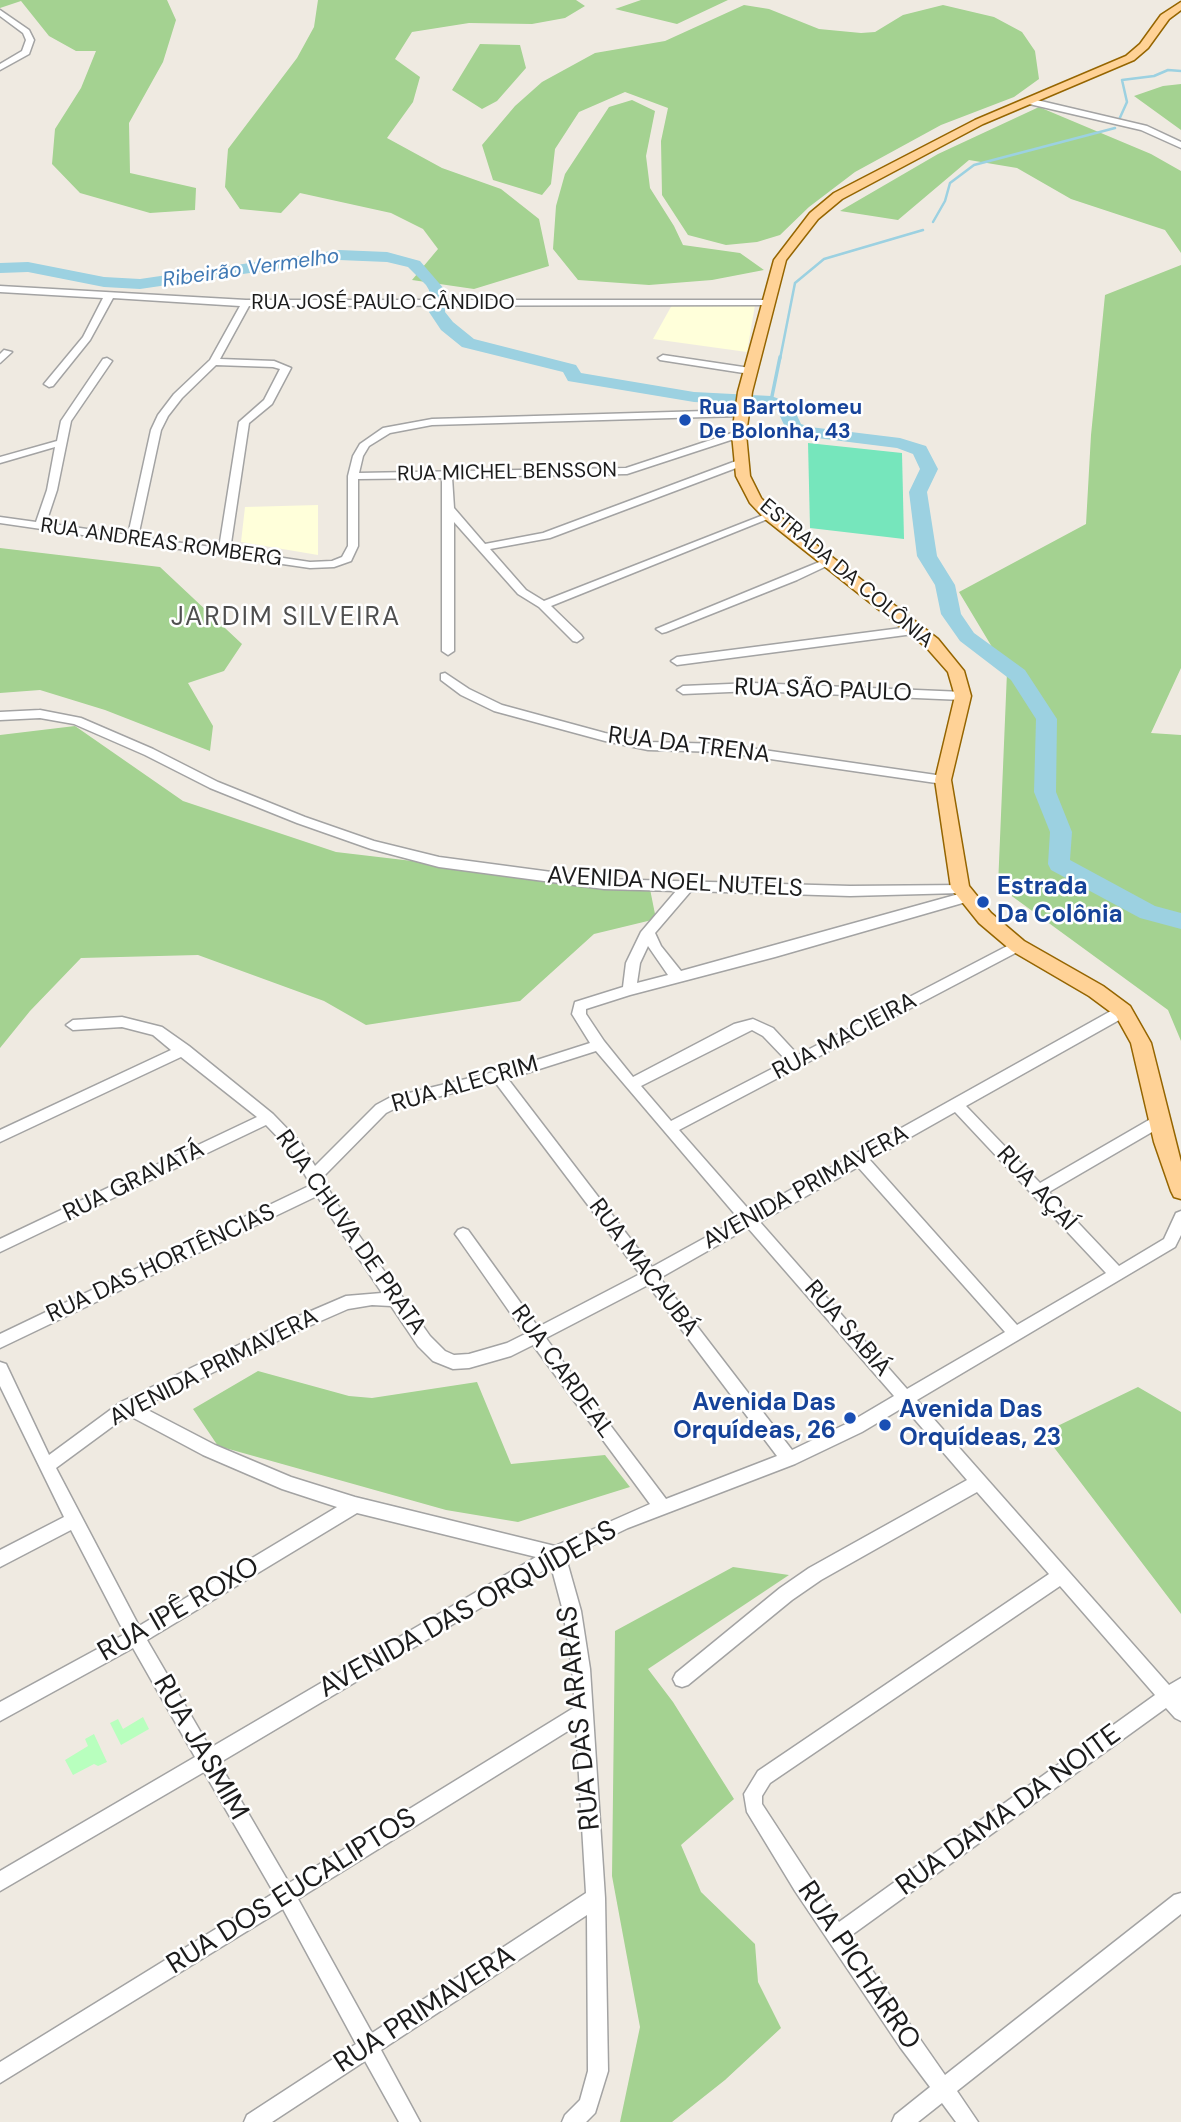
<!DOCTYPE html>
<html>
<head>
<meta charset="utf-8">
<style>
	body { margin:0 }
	canvas { display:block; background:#efeae1 }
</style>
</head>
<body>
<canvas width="1181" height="2122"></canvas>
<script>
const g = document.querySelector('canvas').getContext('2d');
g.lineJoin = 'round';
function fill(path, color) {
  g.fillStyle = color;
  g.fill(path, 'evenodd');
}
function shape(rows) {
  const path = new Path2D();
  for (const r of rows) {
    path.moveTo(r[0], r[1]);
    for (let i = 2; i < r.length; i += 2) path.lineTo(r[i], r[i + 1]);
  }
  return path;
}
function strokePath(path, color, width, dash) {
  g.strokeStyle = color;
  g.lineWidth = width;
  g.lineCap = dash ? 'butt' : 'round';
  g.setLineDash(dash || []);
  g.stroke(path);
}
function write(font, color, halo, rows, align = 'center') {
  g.font = font + ' "DM Sans",sans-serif';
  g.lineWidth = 5;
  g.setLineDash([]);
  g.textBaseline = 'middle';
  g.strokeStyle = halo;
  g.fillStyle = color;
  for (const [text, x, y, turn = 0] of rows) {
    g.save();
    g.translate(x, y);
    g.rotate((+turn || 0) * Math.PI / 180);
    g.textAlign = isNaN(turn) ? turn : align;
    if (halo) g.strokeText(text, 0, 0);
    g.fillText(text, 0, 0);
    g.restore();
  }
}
fill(shape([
	[672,305,755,305,747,352,653,339],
	[318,505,318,555,241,542,245,507]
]), '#ffffda');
fill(shape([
	[0,0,167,0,176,20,163,62,129,123,130,173,196,188,195,210,150,213,80,193,52,164,55,129,81,88,96,51,76,51,49,36,21,1,0,8],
	[318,0,576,0,585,6,565,18,532,24,469,23,412,32,395,59,420,77,413,102,387,138,442,168,501,189,539,219,549,266,474,289,412,280,438,249,423,229,391,213,300,193,281,213,240,209,225,187,228,149,297,58,314,27],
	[641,0,728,0,677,24,615,9],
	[744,5,769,9,819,29,861,33,875,32,903,15,943,5,994,17,1022,32,1035,51,1039,79,1014,97,941,125,855,172,809,207,780,235,757,242,726,245,688,235,662,195,661,141,668,108,625,92,579,112,555,149,551,184,542,195,493,180,482,145,515,106,542,82,595,53,665,41],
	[480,44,520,45,526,68,497,101,482,109,452,90],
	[1181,84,1181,130,1134,96,1163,86],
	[632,100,655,111,646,156,650,188,674,226,683,245,740,253,764,270,712,280,649,285,578,280,553,249,556,206,565,174,609,107],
	[1039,107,1151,154,1181,171,1181,253,1165,230,1071,199,1017,168,969,160,898,220,840,211,938,154],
	[1181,265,1181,668,1151,733,1181,735,1181,1041,1168,1010,998,886,1007,672,959,592,1086,524,1091,435,1105,295],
	[0,548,160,567,242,644,224,671,188,683,213,726,210,751,105,710,40,690,0,693],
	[75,726,183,801,336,852,650,889,656,919,594,934,520,1001,366,1025,324,1001,198,955,81,958,30,1011,0,1048,0,735],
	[258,1371,349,1396,372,1398,477,1382,511,1464,605,1455,630,1487,518,1522,446,1510,218,1446,193,1409],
	[1138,1387,1181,1412,1181,1614,1043,1433],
	[733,1567,789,1575,648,1669,673,1702,734,1799,681,1845,701,1892,755,1944,758,1982,781,2028,725,2080,672,2122,620,2122,640,2027,612,1876,615,1631]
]), '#a4d291');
fill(shape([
	[143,1717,149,1729,121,1745,110,1723,118,1719,123,1729],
	[94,1734,107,1762,98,1766,94,1764,73,1775,65,1760,88,1746,85,1739]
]), '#b8ffbe');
fill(shape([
	[808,443,902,453,904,539,810,528]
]), '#76e6bc');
strokePath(shape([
	[1118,122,1127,102,1122,80,1154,76,1168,70,1181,71],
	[933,222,945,201,950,183,974,165,1115,128],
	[780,359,795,283,824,259,923,230]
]), '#9cd1e1', 2.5);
strokePath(shape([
	[771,401,780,357]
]), '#9cd1e1', 3.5);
fill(shape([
	[339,250,387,252,420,261,445,290,445,312,453,322,474,339,576,365,581,373,694,392,771,396,791,403,801,424,810,427,900,438,926,446,938,469,927,492,937,556,955,585,961,614,974,633,1025,670,1057,719,1056,792,1072,832,1070,860,1155,906,1181,913,1181,929,1140,918,1051,870,1048,864,1050,832,1034,792,1036,719,1011,680,960,641,941,614,935,585,917,556,909,492,920,469,913,454,897,448,801,436,787,431,777,410,768,406,694,402,568,381,563,372,462,347,441,330,429,312,429,290,426,285,408,267,387,262,339,260,140,289,104,287,28,272,0,273,0,263,28,262,104,277,140,279,339,250]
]), '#9cd1e1');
const minor = shape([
	[0,10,29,30,34,40,29,54,0,70,0,64,22,51,26,40,23,33,0,16,0,10],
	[1028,98,1147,126,1181,142,1181,148,1141,130,1025,103,1024,101,1028,98],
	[0,286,246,300,770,300,770,304,767,305,249,306,220,359,274,361,291,368,272,404,249,423,230,550,310,562,332,561,342,557,348,546,348,476,353,456,360,444,383,428,432,419,740,410,745,413,740,416,432,425,390,433,369,446,363,456,359,473,626,468,735,432,743,432,743,436,627,474,452,477,454,508,485,544,543,533,736,461,744,461,744,465,550,538,490,549,526,590,544,601,766,514,774,514,775,516,551,606,581,635,583,638,577,642,573,641,539,607,518,594,454,522,454,651,448,655,442,651,442,478,358,479,358,546,351,561,334,567,310,568,0,523,0,517,36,522,47,490,55,447,0,463,0,457,57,441,61,421,103,359,107,358,112,361,71,421,57,490,46,523,128,535,151,430,158,415,174,394,210,360,240,306,113,298,90,340,53,386,49,387,44,384,83,337,103,298,0,292,0,286],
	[216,365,273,367,280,369,264,400,239,422,219,548,138,537,161,430,168,416,182,398,216,365],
	[4,350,12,352,0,363,0,354,4,350],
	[663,355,750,368,755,371,750,374,660,360,658,358,663,355],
	[829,558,833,559,833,563,797,580,666,632,662,633,656,629,829,558],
	[917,626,921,627,921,633,677,665,671,661,677,657,917,626],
	[445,673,469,689,502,705,605,733,648,742,722,744,943,776,949,780,943,784,722,752,648,750,605,741,494,711,461,695,441,680,441,674,445,673],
	[753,683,963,692,969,696,963,700,753,691,683,694,677,690,683,686,753,683],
	[40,710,81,718,153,749,218,782,305,817,374,841,439,857,604,879,850,886,965,885,966,888,960,893,850,896,691,891,655,933,661,946,681,971,966,892,973,897,966,902,775,957,630,995,586,1009,586,1014,604,1041,633,1077,734,1024,753,1019,773,1028,798,1055,1013,943,1023,943,1025,946,1023,949,679,1130,751,1212,1118,1007,1128,1007,1130,1011,1128,1015,966,1106,1040,1183,1154,1117,1164,1117,1166,1121,1164,1125,1049,1192,1119,1266,1164,1239,1176,1213,1181,1211,1181,1235,1175,1247,917,1400,1169,1685,1181,1678,1181,1721,1175,1718,1166,1708,849,1937,945,2075,1174,1895,1181,1893,1181,1914,957,2091,978,2122,956,2122,942,2103,918,2122,892,2122,895,2115,930,2087,900,2047,795,1891,747,1812,744,1794,758,1771,1049,1574,977,1492,821,1580,792,1600,688,1685,682,1687,676,1685,673,1679,676,1673,780,1588,809,1568,967,1480,904,1407,862,1432,795,1464,628,1528,566,1558,581,1611,590,1669,605,1898,608,2071,595,2113,586,2122,562,2122,565,2115,580,2100,588,2071,587,1915,381,2050,420,2122,399,2122,365,2061,272,2122,244,2122,247,2115,356,2044,283,1909,0,2083,0,2062,274,1893,204,1772,0,1891,0,1871,195,1757,133,1648,0,1721,0,1702,125,1634,71,1530,0,1567,0,1550,64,1517,0,1386,0,1362,6,1364,49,1455,121,1402,290,1320,346,1296,382,1293,317,1196,0,1348,0,1334,311,1185,291,1151,266,1125,0,1252,0,1239,257,1117,181,1057,0,1142,0,1130,171,1050,153,1035,122,1027,73,1030,66,1025,73,1020,122,1017,162,1027,189,1046,273,1114,301,1143,315,1166,376,1105,389,1098,518,1066,590,1043,572,1014,575,1002,623,987,626,963,641,932,676,891,604,889,439,867,371,849,297,823,210,788,145,755,74,724,40,718,0,720,0,712,40,710],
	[648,946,668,975,637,983,640,963,648,946],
	[752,1030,763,1036,787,1061,671,1121,641,1086,752,1030],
	[596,1051,739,1219,652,1267,508,1079,596,1051],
	[495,1082,640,1274,538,1327,468,1230,463,1228,458,1230,455,1234,458,1238,525,1334,507,1343,469,1354,454,1355,445,1351,430,1336,339,1207,322,1178,386,1113,398,1107,495,1082],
	[955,1112,1106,1273,1017,1325,870,1160,955,1112],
	[858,1167,1005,1332,907,1389,760,1222,858,1167],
	[748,1228,894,1396,850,1422,792,1450,660,1278,748,1228],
	[648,1285,777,1456,666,1499,579,1384,546,1338,648,1285],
	[372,1305,391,1306,418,1346,433,1361,453,1369,469,1368,511,1356,533,1345,650,1504,555,1546,355,1497,291,1477,215,1445,142,1407,300,1330,348,1309,372,1305],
	[128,1415,203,1455,282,1489,337,1507,139,1626,56,1468,128,1415],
	[357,1513,536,1557,210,1748,147,1640,357,1513],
	[551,1566,563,1611,572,1669,575,1707,289,1883,219,1763,551,1566],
	[1060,1586,1155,1695,839,1922,762,1804,762,1796,770,1783,1060,1586],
	[576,1726,586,1893,372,2033,298,1899,576,1726]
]);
const major = shape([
	[1181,2,1181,10,1169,19,1148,48,1134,60,983,124,842,199,818,219,786,260,752,392,746,434,750,476,761,498,775,513,938,639,964,671,971,696,951,780,969,886,991,913,1024,941,1103,986,1130,1006,1151,1043,1181,1162,1181,1199,1174,1197,1171,1191,1154,1142,1131,1043,1116,1016,1089,996,1012,951,979,923,951,888,935,780,955,696,948,672,926,647,765,519,750,503,736,476,732,434,738,392,774,260,810,213,834,193,975,120,1126,56,1140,44,1161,15,1181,2]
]);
strokePath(minor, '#a3a3a3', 3);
strokePath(major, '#956500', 3);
fill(minor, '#fff');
fill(major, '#ffd296');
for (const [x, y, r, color] of [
	[685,420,7,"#1a4fb4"],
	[983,902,7,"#1a4fb4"],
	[850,1418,7,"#1a4fb4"],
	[885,1425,7,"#1a4fb4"]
]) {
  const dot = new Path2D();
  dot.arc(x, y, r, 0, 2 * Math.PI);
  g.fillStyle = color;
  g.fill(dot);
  strokePath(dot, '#fff', 2.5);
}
write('italic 21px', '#4079b4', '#fff', [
	["Ribeirão Vermelho",251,269,-8]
]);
write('21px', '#1c1c1c', '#fff', [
	["RUA JOSÉ PAULO CÂNDIDO",383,303],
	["RUA MICHEL BENSSON",507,473,-1],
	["RUA ANDREAS ROMBERG",161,543,8],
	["ESTRADA DA COLÔNIA",846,574,40]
]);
write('bold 21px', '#164399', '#fff', [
	["Rua Bartolomeu",699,408],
	["De Bolonha, 43",699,432]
], 'left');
write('24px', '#1c1c1c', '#fff', [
	["RUA SÃO PAULO",823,691,2],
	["RUA DA TRENA",689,746,7],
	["AVENIDA NOEL NUTELS",675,883,3],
	["RUA MACIEIRA",845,1037,-28],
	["RUA ALECRIM",465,1085,-16],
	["RUA GRAVATÁ",134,1182,-26],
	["AVENIDA PRIMAVERA",806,1188,-29],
	["RUA AÇAÍ",1036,1189,47],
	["RUA CHUVA DE PRATA",350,1233,55],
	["RUA DAS HORTÊNCIAS",161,1264,-25],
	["RUA MACAUBÁ",643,1268,53],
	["RUA SABIÁ",847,1329,49],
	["AVENIDA PRIMAVERA",214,1368,-27],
	["RUA CARDEAL",562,1372,54]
]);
write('bold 24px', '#164399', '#fff', [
	["Estrada",997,888],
	["Da Colônia",997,916],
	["Avenida Das",836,1404,"right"],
	["Orquídeas, 26",836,1432,"right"],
	["Avenida Das",899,1411],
	["Orquídeas, 23",899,1439]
], 'left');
g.letterSpacing = '2px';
write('26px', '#4f4f4f', '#fff', [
	["JARDIM SILVEIRA",286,618]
]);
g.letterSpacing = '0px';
write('28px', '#1c1c1c', '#fff', [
	["RUA IPÊ ROXO",179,1610,-30],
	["AVENIDA DAS ORQUÍDEAS",468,1610,-29],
	["RUA DAS ARARAS",580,1718,-96],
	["RUA JASMIM",200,1748,60],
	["RUA DAMA DA NOITE",1009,1811,-36],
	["RUA DOS EUCALIPTOS",292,1892,-32],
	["RUA PICHARRO",858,1966,56],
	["RUA PRIMAVERA",425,2010,-33]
]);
</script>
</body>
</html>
